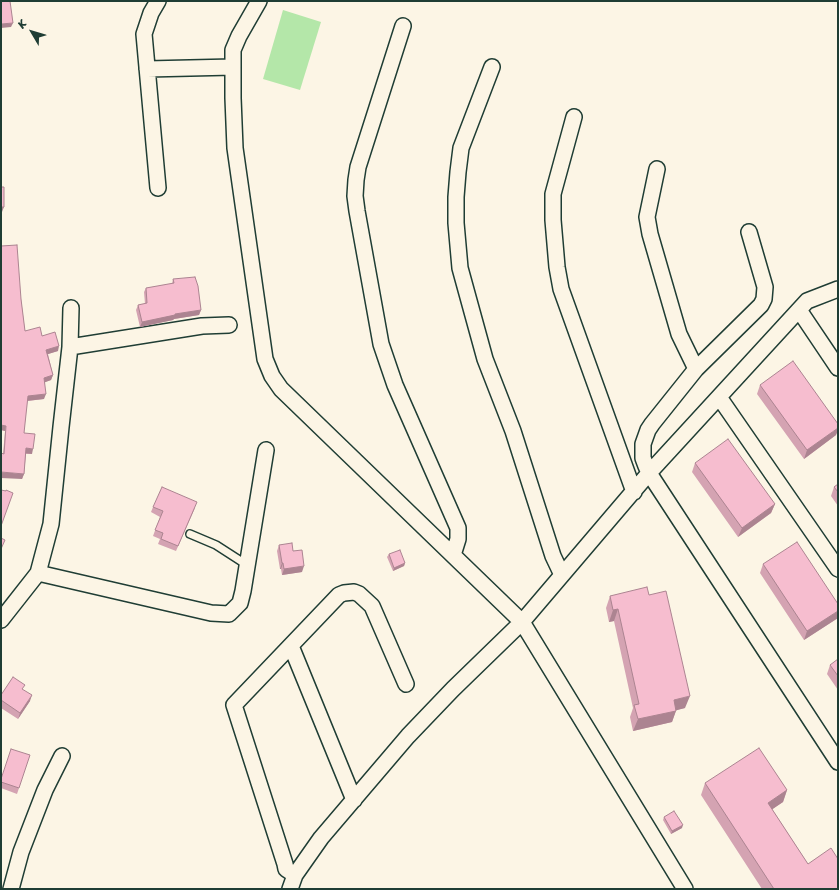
<!DOCTYPE html>
<html>
<head>
<meta charset="utf-8">
<style>
	body { margin:0 }
	#map { position:relative; width:839px; height:890px; overflow:hidden; background:#fcf5e5; font-family:Sriracha,sans-serif }
	canvas { display:block }
	.frame { position:absolute; inset:0; border:2px solid #1f3d34; pointer-events:none }
	.north { position:absolute; left:12px; top:12px; width:40px; height:40px; -webkit-text-stroke:3px #fcf5e5; paint-order:stroke; rotate:308deg; font-size:11px; font-weight:700; line-height:16px; text-align:center; color:#1f3d34 }
	.north::after { content:''; display:block; margin:auto; width:14px; height:18px; background:#1f3d34; clip-path:polygon(50% 0,100% 100%,50% 72%,0 100%) }
</style>
</head>
<body>
<div id="map">
<canvas width="839" height="890"></canvas>
<div class="frame"></div>
<div class="north">K</div>
</div>
<script>
const g = document.querySelector('canvas').getContext('2d');
g.lineJoin = 'round';
function fill(path, color) {
  g.fillStyle = color;
  g.fill(path, 'evenodd');
}
function shape(rows) {
  const path = new Path2D();
  for (const r of rows) {
    path.moveTo(r[0], r[1]);
    for (let i = 2; i < r.length; i += 2) path.lineTo(r[i], r[i + 1]);
  }
  return path;
}
function strokePath(path, color, width, dash) {
  g.strokeStyle = color;
  g.lineWidth = width;
  g.lineCap = dash ? 'butt' : 'round';
  g.setLineDash(dash || []);
  g.stroke(path);
}
fill(shape([
	[283,10,321,22,300,90,263,79]
]), '#b4e7a9');
const lane = shape([
	[190,534,216,545,247,565]
]);
const street = shape([
	[259,1,239,36,233,50,233,98,235,148,265,359,272,376,281,389,522,622,685,889],
	[403,26,358,167,356,180,355,196,357,211,381,344,395,385,458,528,458,539,453,555],
	[492,67,461,148,458,172,456,197,456,223,460,268,485,359,513,431,553,556,562,575],
	[147,69,233,67],
	[574,117,553,194,553,220,557,267,561,289,634,492],
	[657,169,647,217,650,234,679,334,696,369],
	[158,188,144,34,151,13,158,1],
	[749,232,765,287,764,299,761,305,696,369,652,424,648,430,643,444,643,458,646,466,649,473,838,762],
	[799,310,838,368],
	[70,347,202,326,229,325],
	[719,397,838,569],
	[38,573,211,613,229,614,240,603,243,591,266,450],
	[1,620,38,573,51,524,61,427,70,347,71,308],
	[291,646,354,800],
	[295,875,286,869,285,864,234,705,339,595,344,593,354,592,359,594,372,606,406,684],
	[11,889,21,852,45,790,62,756],
	[290,889,295,875,321,838,408,736,453,689,522,622,649,473,807,301,838,289]
]);
strokePath(lane, '#1f3d34', 10);
strokePath(street, '#1f3d34', 18);
strokePath(lane, '#fcf5e5', 7);
strokePath(street, '#fcf5e5', 15);
fill(shape([
	[1,246,21,299,25,331,42,336,58,351,48,354,53,375,51,380,45,382,44,399,27,401,24,433,32,454,26,454,24,474,22,479,3,454,5,431,1,430],
	[173,279,201,310,199,315,174,319,173,320,140,327,136,310,138,305,145,304,144,292,146,288,172,284],
	[760,385,836,435,804,459,757,394],
	[695,463,775,504,771,513,738,537,692,472],
	[838,484,838,506,831,496,834,487],
	[153,507,195,508,176,551,158,544,160,539,153,536,160,517,151,512],
	[279,545,293,551,302,572,282,575,281,569,280,569,277,551],
	[389,554,405,563,404,566,393,571,387,557],
	[763,564,838,618,804,640,760,573],
	[649,595,685,708,676,710,672,722,633,731,630,717,633,708,614,621,609,622,606,608,610,596],
	[838,659,838,690,827,674,830,665],
	[1,695,30,701,18,719,1,708],
	[1,779,19,788,17,794,1,788],
	[705,783,787,790,783,802,772,809,808,864,838,889,762,889,701,795],
	[664,817,682,828,671,834,663,820]
]), '#d4a3b2');
fill(shape([
	[13,23,11,27,1,28,1,24],
	[1,207,4,207,2,212,1,212],
	[201,310,199,315,174,319,173,320,140,327,142,322,175,314],
	[59,346,58,351,45,355,46,350],
	[53,375,51,380,43,383,44,378],
	[46,394,44,399,26,401,28,396],
	[1,425,6,426,5,431,1,430],
	[838,428,838,431,836,435,804,459,807,450],
	[26,448,33,449,32,454,24,453],
	[1,472,24,474,22,479,1,478],
	[775,504,771,513,738,537,742,528],
	[282,563,283,563,281,569,280,569],
	[405,563,404,566,393,571,394,568],
	[304,566,302,572,282,575,284,569],
	[618,609,614,621,609,622,613,610],
	[838,611,838,618,804,640,807,631],
	[32,695,30,701,18,719,20,713],
	[690,696,685,708,670,712,674,700],
	[676,711,672,722,633,731,638,719],
	[787,790,783,802,764,815,768,803],
	[683,825,682,828,671,834,672,831]
]), '#ac8491');
const building = shape([
	[1,1,10,1,13,23,1,24,1,1],
	[1,187,4,187,4,207,1,207,1,210,1,187],
	[17,245,21,299,25,331,40,327,42,336,55,332,59,346,46,350,53,375,44,378,46,394,28,396,24,433,35,434,33,449,26,448,24,474,1,472,1,453,4,454,6,426,1,425,1,246,17,245],
	[195,277,198,286,201,310,175,314,175,315,142,322,138,305,147,303,146,288,174,283,173,279,195,277],
	[793,361,838,424,838,428,807,450,760,385,793,361],
	[728,439,775,504,742,528,695,463,728,439],
	[838,484,838,492,834,487,838,484],
	[162,487,197,502,178,546,161,539,163,533,155,530,163,511,153,507,162,487],
	[1,490,6,491,6,490,13,493,1,526,1,490],
	[1,538,5,540,1,549,1,538],
	[797,542,838,604,838,611,807,631,763,564,797,542],
	[292,543,293,551,302,550,304,566,284,569,283,563,282,563,279,545,292,543],
	[400,550,405,563,394,568,389,554,400,550],
	[647,587,649,595,666,591,690,696,674,700,676,711,638,719,634,705,639,704,618,609,613,610,610,596,647,587],
	[838,659,838,676,830,665,838,659],
	[13,677,25,685,22,689,32,695,20,713,1,700,1,695,13,677],
	[759,748,787,790,768,803,808,864,831,848,838,859,838,889,774,889,705,783,759,748],
	[11,749,30,755,19,788,1,782,1,779,11,749],
	[674,811,683,825,672,831,664,817,674,811]
]);
fill(building, '#f6bdcf');
strokePath(building, '#ac8491', 1);
</script>
</body>
</html>
